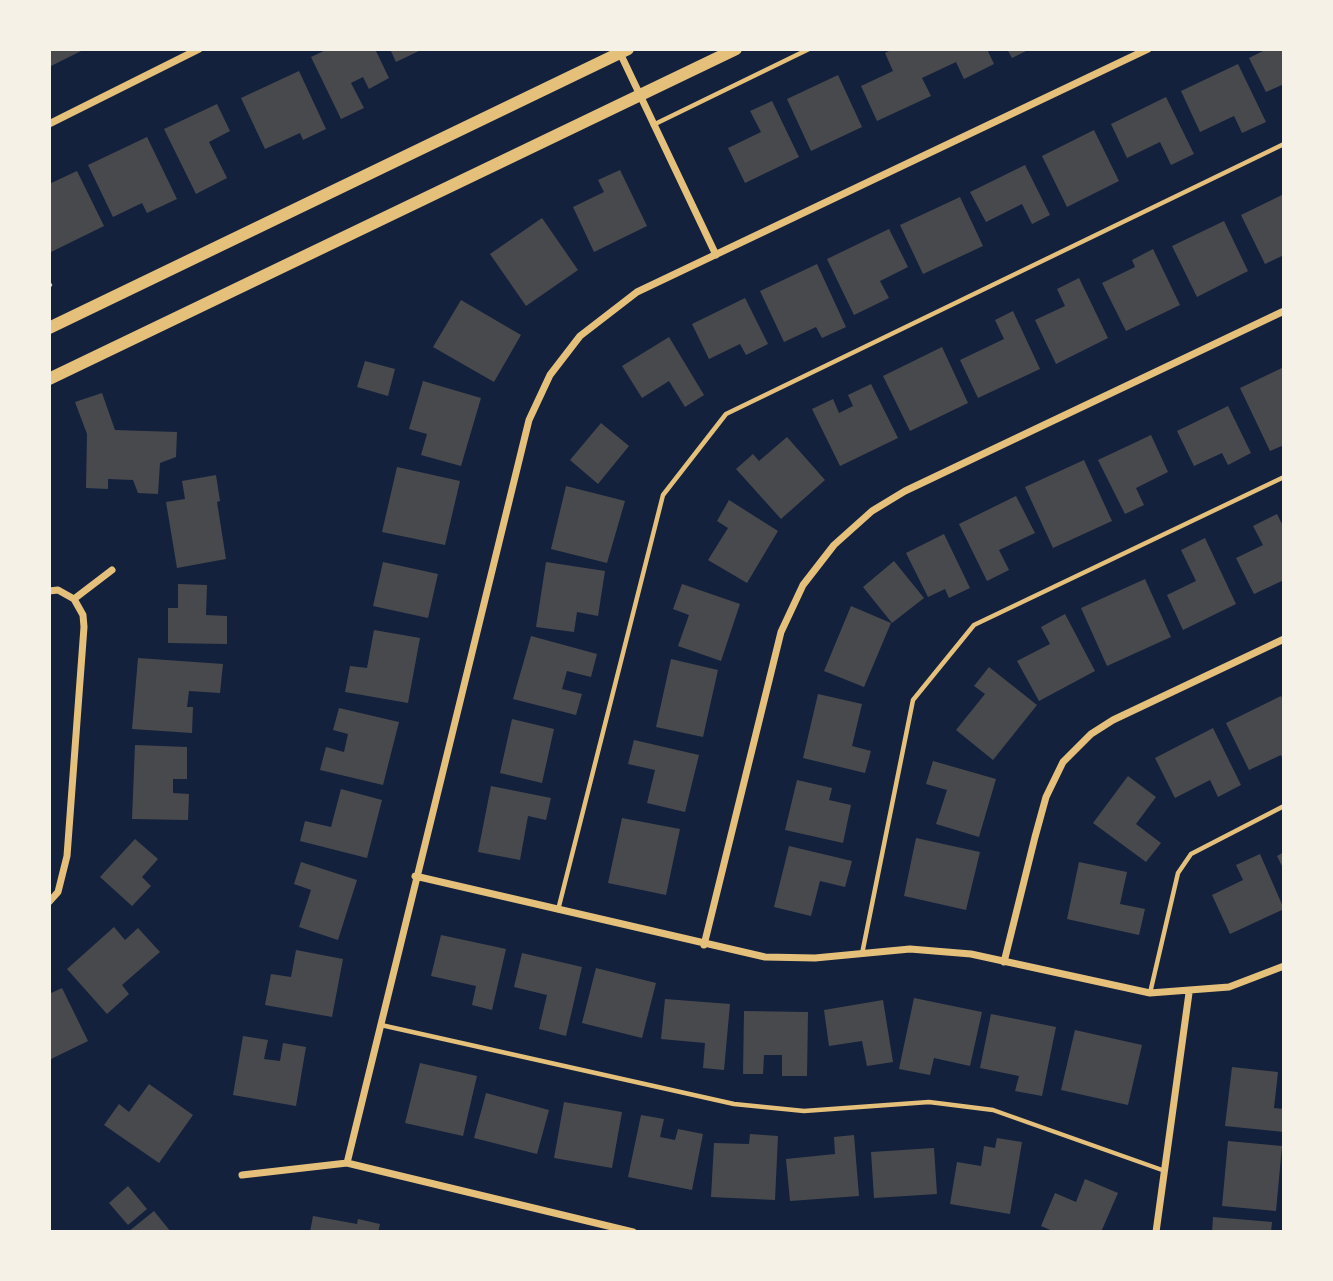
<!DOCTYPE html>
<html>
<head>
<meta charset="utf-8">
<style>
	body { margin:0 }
	#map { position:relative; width:1333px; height:1281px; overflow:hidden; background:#14213d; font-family:"Work Sans",sans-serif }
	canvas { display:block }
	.frame { position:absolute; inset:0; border:51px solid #f6f1e7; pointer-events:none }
</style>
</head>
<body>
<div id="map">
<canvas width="1333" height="1281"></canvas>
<div class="frame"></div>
</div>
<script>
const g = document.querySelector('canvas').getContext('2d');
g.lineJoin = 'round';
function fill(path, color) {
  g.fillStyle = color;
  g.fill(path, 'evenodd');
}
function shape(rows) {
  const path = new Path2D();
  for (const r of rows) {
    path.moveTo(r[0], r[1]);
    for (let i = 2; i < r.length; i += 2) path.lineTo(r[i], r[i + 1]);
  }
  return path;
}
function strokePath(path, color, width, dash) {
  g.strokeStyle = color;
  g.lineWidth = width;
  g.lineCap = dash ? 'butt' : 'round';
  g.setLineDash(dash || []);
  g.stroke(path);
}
fill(shape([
	[49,49,85,49,51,66],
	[328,49,375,49,389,78,369,89,363,77,351,83,364,108,341,119,311,57],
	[390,49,423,49,396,62],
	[893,49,987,49,994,64,964,79,956,62,922,78,931,96,877,121,861,86,893,71,885,53],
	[1007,49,1030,49,1012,58],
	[1267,49,1284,49,1284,84,1266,92,1249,58],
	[1238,64,1266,122,1242,133,1234,116,1200,132,1181,91],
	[299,71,326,129,303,140,300,133,265,149,241,98],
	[838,75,862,127,811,151,787,99],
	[1166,97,1194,154,1171,165,1160,142,1127,158,1111,124],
	[772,101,799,157,745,183,728,148,761,132,750,111],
	[217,104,230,131,209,142,227,178,196,194,164,129],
	[1094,130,1119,181,1067,207,1042,156],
	[147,137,177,199,147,213,142,203,113,217,88,165],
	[1025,165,1050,215,1032,224,1022,204,986,222,970,192],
	[620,170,647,226,594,252,573,207,604,192,598,180],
	[77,171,104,226,49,253,49,184],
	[1284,194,1284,255,1265,264,1241,215],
	[960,197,983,246,923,274,900,225],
	[542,218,578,270,526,306,490,254],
	[1224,221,1248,271,1197,297,1172,246],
	[889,229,908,267,880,281,889,298,854,315,827,259],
	[1153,249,1180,305,1126,331,1102,283,1135,267,1132,260],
	[817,264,846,327,822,338,816,327,784,342,760,291],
	[1079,278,1108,338,1056,364,1035,320,1065,306,1057,289],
	[745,298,768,344,746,355,740,344,709,359,692,324],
	[461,300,521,335,494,382,433,347],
	[1013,311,1040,369,978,398,960,360,1004,339,995,320],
	[669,337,704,395,685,407,669,381,642,398,622,366],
	[942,347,968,403,910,431,883,376],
	[365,361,395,369,388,396,357,387],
	[1284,367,1284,445,1270,451,1240,388],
	[423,381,481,398,461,466,421,455,427,434,409,429],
	[871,384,898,438,840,466,812,409,833,399,839,413,853,406,848,395],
	[102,393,115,430,177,432,176,457,160,463,158,494,138,493,133,480,108,479,108,489,86,488,87,434,75,402],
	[1228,406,1251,453,1228,465,1222,453,1194,466,1177,431],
	[601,423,629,446,598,484,570,460],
	[1151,435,1168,472,1136,488,1144,505,1125,514,1098,460],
	[787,437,825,480,781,519,736,469,753,454,759,461],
	[1084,460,1112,521,1053,548,1025,487],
	[397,467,460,481,445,545,382,532],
	[216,475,220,501,217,502,226,559,177,568,166,502,185,499,182,481],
	[566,486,625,501,607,563,551,549],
	[1016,496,1035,533,999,550,1009,570,987,581,959,524],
	[729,500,778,531,747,583,708,560,728,528,717,521],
	[1277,514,1284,528,1284,580,1254,594,1236,558,1263,545,1253,526],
	[944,534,970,588,949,598,945,589,928,597,906,553],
	[1205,538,1236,604,1183,630,1167,595,1196,581,1181,550],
	[894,561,924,598,892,623,863,587],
	[383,562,438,574,428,618,373,606],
	[546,562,605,571,598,616,577,612,574,632,536,627],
	[1145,579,1171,637,1107,666,1081,608],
	[178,584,207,585,206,615,227,616,227,644,168,643,168,608,178,608],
	[682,584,740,604,721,661,678,646,689,615,673,609],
	[851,606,891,623,864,687,824,671],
	[1065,614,1095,671,1039,701,1017,661,1050,644,1041,627],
	[374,630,420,638,408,703,345,692,350,666,367,668],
	[531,636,597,654,591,677,567,671,562,689,582,694,576,715,513,699],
	[138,658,223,664,220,693,189,691,187,707,193,707,192,733,132,729],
	[671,659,718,670,703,737,656,727],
	[989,667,1037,705,993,760,956,730,985,694,974,686],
	[818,694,862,704,852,746,871,751,865,773,803,758],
	[1281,696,1284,702,1284,763,1281,755,1249,770,1226,723],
	[339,708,399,722,383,785,320,770,326,747,344,752,348,734,333,730],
	[512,719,554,729,542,783,500,773],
	[1213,728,1241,785,1218,797,1210,780,1175,798,1155,758],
	[634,740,699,755,685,812,647,803,655,770,628,764],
	[135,745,187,747,187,779,173,779,173,793,189,794,188,820,132,819],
	[933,761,996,779,979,837,936,824,947,790,926,784],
	[1128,776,1156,797,1136,824,1161,843,1146,862,1093,823],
	[797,780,832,788,829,800,851,805,843,843,785,830],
	[491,786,551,798,546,820,528,816,520,860,478,852],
	[341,789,382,800,367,858,300,841,305,821,331,827],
	[622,818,680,829,666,895,608,883],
	[916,838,980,852,966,910,904,896],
	[135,839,158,859,142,877,151,886,132,906,100,877],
	[789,846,852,861,845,887,820,881,811,916,774,907],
	[1284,852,1284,870,1277,856],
	[1260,854,1284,909,1230,934,1212,895,1243,880,1236,865],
	[301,862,357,880,338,940,299,927,311,890,294,884],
	[1079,862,1127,872,1120,904,1145,909,1139,935,1067,919],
	[114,927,125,940,138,928,160,952,122,985,129,994,107,1014,67,969],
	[441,935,506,949,492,1010,472,1005,476,986,431,976],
	[296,950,343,959,332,1017,265,1005,271,974,291,977],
	[522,953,582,967,566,1036,539,1029,547,995,514,987],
	[596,968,656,983,642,1038,582,1023],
	[62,988,88,1041,49,1060,49,994],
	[914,998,982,1012,970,1066,934,1058,930,1075,899,1069],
	[665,999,730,1004,724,1070,703,1068,705,1043,661,1039],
	[883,1000,893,1062,867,1066,862,1041,829,1046,824,1010],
	[744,1011,808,1012,807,1076,782,1076,782,1055,764,1055,763,1074,743,1074],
	[991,1014,1056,1027,1042,1096,1015,1091,1019,1076,980,1068],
	[1075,1030,1142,1045,1128,1105,1061,1090],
	[243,1036,268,1040,264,1059,280,1061,283,1043,306,1047,296,1106,233,1095],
	[420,1063,477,1076,463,1136,405,1123],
	[1232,1067,1278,1072,1274,1108,1284,1109,1284,1132,1225,1126],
	[149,1084,193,1115,159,1163,104,1125,119,1104,129,1112],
	[486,1093,549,1110,537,1154,474,1138],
	[564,1102,622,1112,612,1168,554,1158],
	[641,1115,664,1119,660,1137,675,1140,678,1129,703,1134,692,1190,628,1177],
	[750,1134,778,1136,775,1200,711,1197,714,1143,749,1144],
	[854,1135,859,1196,790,1201,786,1159,835,1154,834,1137],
	[997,1138,1022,1142,1010,1214,950,1204,957,1162,981,1166,984,1146,995,1148],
	[1228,1141,1282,1146,1276,1211,1222,1206],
	[934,1148,937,1194,874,1198,871,1152],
	[1085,1179,1118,1193,1101,1232,1055,1232,1041,1226,1055,1193,1076,1202],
	[128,1186,147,1209,128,1225,109,1203],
	[154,1211,171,1232,128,1232],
	[313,1216,357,1224,358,1219,380,1224,378,1232,310,1232],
	[1213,1217,1272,1222,1271,1232,1212,1232]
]), '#48494c');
strokePath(shape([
	[653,125,809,49],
	[49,284,50,285],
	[558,910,663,495,726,414,1284,144],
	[862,954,913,700,974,625,1284,477],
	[1150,993,1178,873,1191,854,1284,806],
	[381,1025,734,1104,804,1111,929,1102,993,1110,1165,1171]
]), '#e5c07b', 4.5);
strokePath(shape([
	[620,53,716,255],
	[49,124,199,49],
	[49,591,58,590,74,599,83,615,84,627,67,856,58,892,49,902],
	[74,599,112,570],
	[415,876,765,957,815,958,910,949,971,954,1150,993,1229,987,1284,966],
	[704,945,781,632,803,585,834,545,872,511,905,491,1284,311],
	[1004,962,1035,837,1046,797,1063,762,1091,734,1113,720,1284,639],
	[347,1163,529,420,550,375,580,336,637,292,1148,49],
	[242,1175,347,1163,633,1232],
	[1156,1232,1189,993]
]), '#e5c07b', 7);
strokePath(shape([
	[49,328,628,49],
	[49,379,736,49]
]), '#e5c07b', 12);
</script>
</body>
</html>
